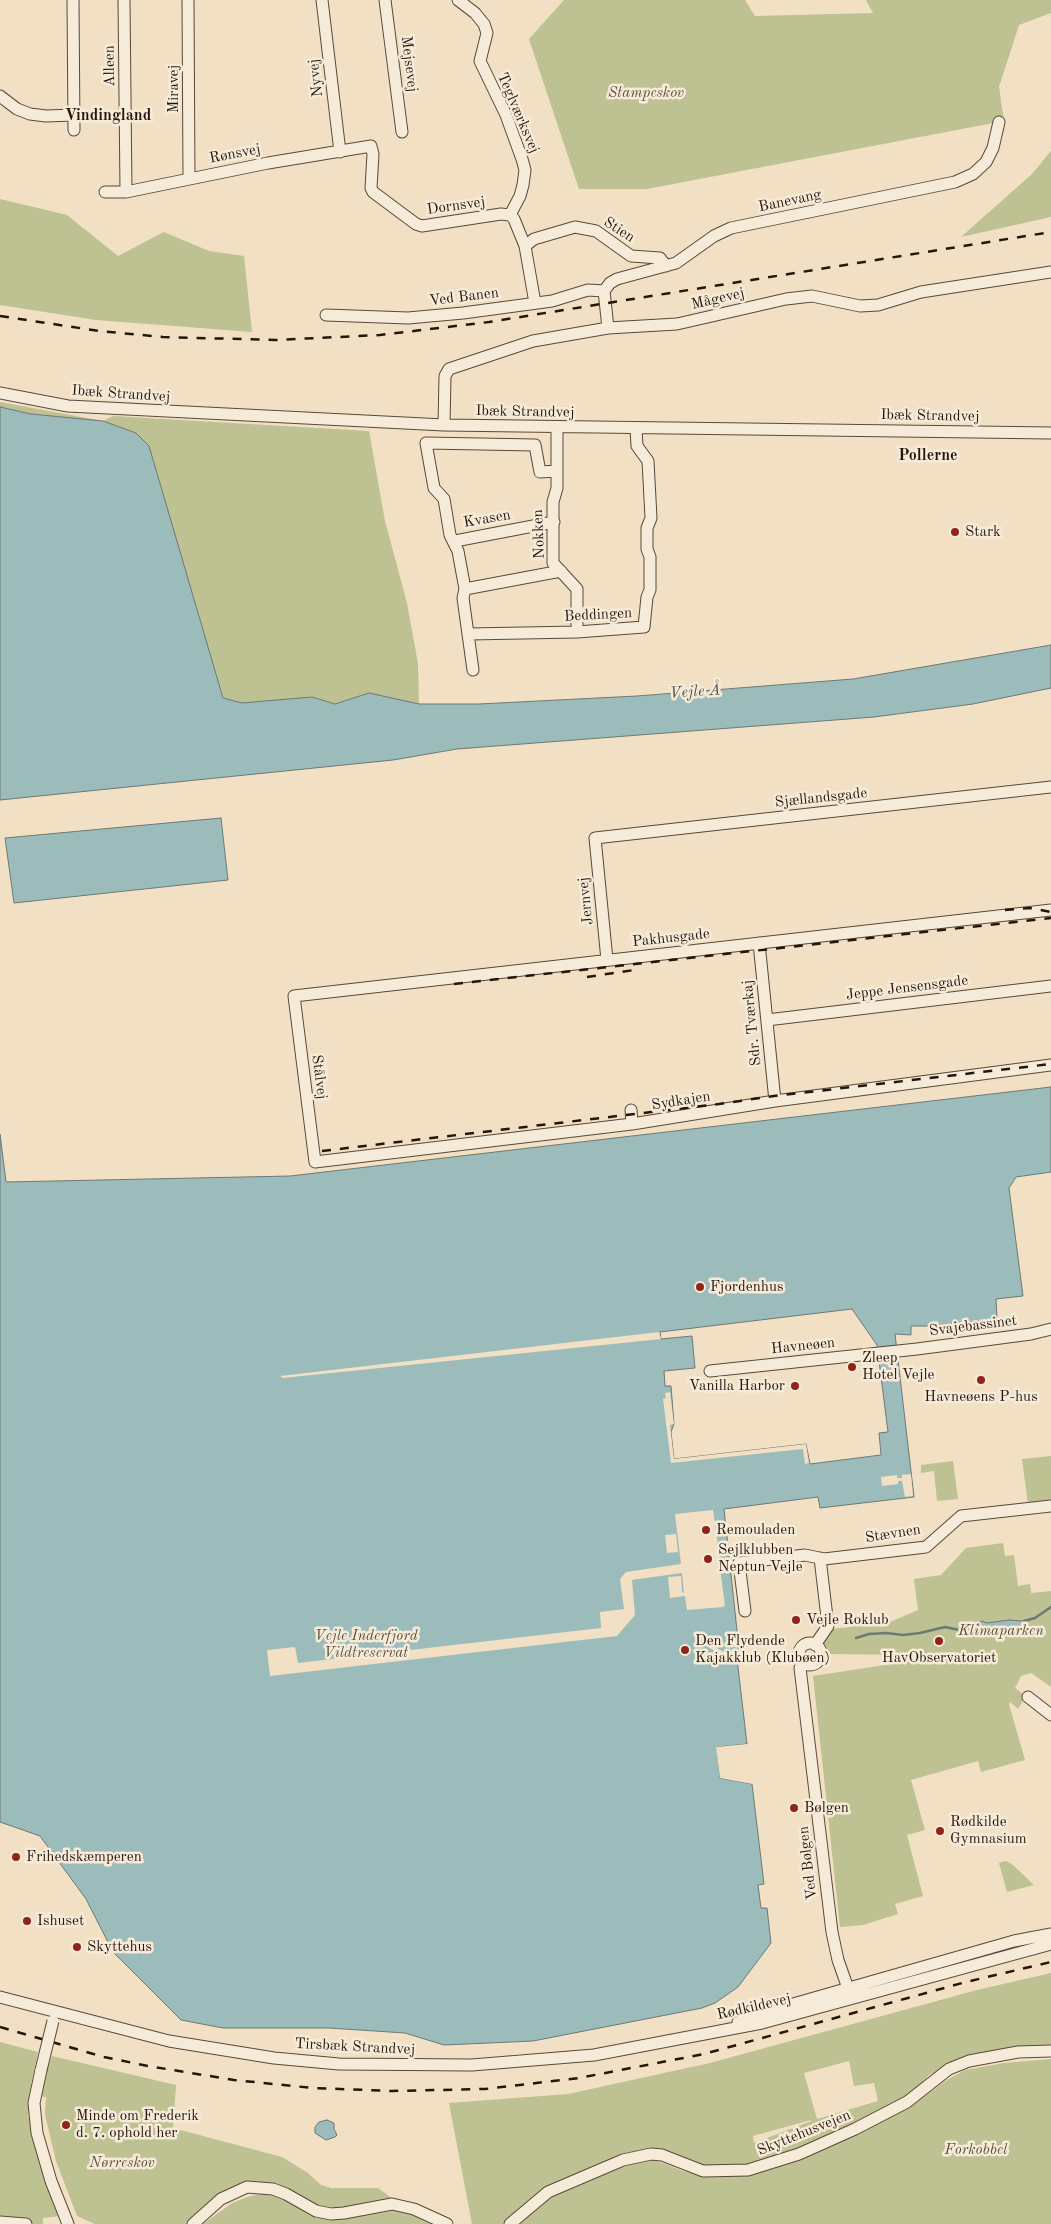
<!DOCTYPE html>
<html>
<head>
<meta charset="utf-8">
<style>
	body { margin:0 }
	canvas { display:block; background:#f1e0c4 }
</style>
</head>
<body>
<canvas width="1051" height="2224"></canvas>
<script>
const g = document.querySelector('canvas').getContext('2d');
g.lineJoin = 'round';
function fill(path, color) {
  g.fillStyle = color;
  g.fill(path, 'evenodd');
}
function shape(rows) {
  const path = new Path2D();
  for (const r of rows) {
    if (r.length === 3) {
      path.moveTo(r[0] + r[2], r[1]);
      path.arc(r[0], r[1], r[2], 0, 2 * Math.PI);
      continue;
    }
    path.moveTo(r[0], r[1]);
    for (let i = 2; i < r.length; i += 2) path.lineTo(r[i], r[i + 1]);
  }
  return path;
}
function strokePath(path, color, width, dash) {
  g.strokeStyle = color;
  g.lineWidth = width;
  g.lineCap = dash ? 'butt' : 'round';
  g.setLineDash(dash || []);
  g.stroke(path);
}
function write(font, color, halo, rows, align = 'center') {
  g.font = font + ' "Old Standard TT",serif';
  g.lineWidth = 5;
  g.setLineDash([]);
  g.textBaseline = 'middle';
  g.strokeStyle = halo;
  g.fillStyle = color;
  for (const [text, x, y, turn = 0] of rows) {
    g.save();
    g.translate(x, y);
    g.rotate((+turn || 0) * Math.PI / 180);
    g.textAlign = isNaN(turn) ? turn : align;
    if (halo) g.strokeText(text, 0, 0);
    g.fillText(text, 0, 0);
    g.restore();
  }
}
fill(shape([
	[564,0,745,0,755,16,873,13,866,0,1051,0,1051,13,1019,25,999,87,1004,121,647,189,579,189,529,39],
	[1051,151,1051,217,961,237,1032,174],
	[0,199,67,215,118,256,164,232,209,251,244,256,252,332,96,320,0,305],
	[0,402,103,421,113,416,369,431,385,521,407,603,418,664,419,704,0,800],
	[107,423,136,433,146,444],
	[369,693,371,693,342,708,312,697,335,704],
	[1051,1456,1051,1501,1028,1504,1022,1459],
	[953,1461,958,1499,937,1501,934,1471,921,1473,921,1465],
	[1003,1543,1005,1556,1014,1555,1018,1586,1030,1584,1031,1593,1051,1591,1051,1687,1031,1673,1021,1676,1015,1688,1023,1694,1024,1699,1018,1709,1010,1702,1009,1704,1025,1760,981,1772,978,1761,911,1780,925,1830,907,1835,923,1896,895,1904,898,1914,863,1925,840,1927,813,1676,956,1654,961,1666,956,1652,915,1655,825,1654,823,1640,827,1633,833,1629,890,1622,918,1610,914,1579,941,1575,966,1548],
	[1006,1861,1013,1865,1034,1885,1007,1892,999,1863],
	[1051,1973,1051,2045,970,2055,929,2075,915,2091,879,2114,801,2148,746,2167,709,2168,661,2151,605,2162,513,2220,503,2224,472,2224,449,2103,568,2094,710,2063,977,1990],
	[849,2061,854,2086,874,2083,878,2101,817,2119,804,2073],
	[811,2120,811,2121,754,2143,753,2136],
	[0,2042,38,2052,31,2084,28,2116,60,2216,43,2218,43,2224,0,2224],
	[52,2056,176,2085,173,2128,282,2157,308,2173,321,2185,331,2188,378,2188,393,2199,335,2208,317,2205,276,2183,253,2182,229,2189,187,2224,95,2224,77,2216,56,2161,45,2115,46,2097,38,2096],
	[1051,2059,1051,2224,518,2224,556,2193,639,2161,655,2160,683,2171,713,2177,749,2174,787,2164,909,2108,947,2080,965,2070,1004,2063],
	[261,2194,280,2197,310,2215,332,2220,392,2211,407,2211,435,2224,203,2224,232,2203,250,2196]
]), '#bec191');
const water = shape([
	[0,407,31,414,103,421,136,433,149,446,223,698,242,703,312,697,335,704,369,693,419,704,479,704,637,696,853,679,1051,645,1051,688,973,704,874,717,457,749,393,760,0,800,0,407],
	[221,818,228,880,14,903,5,838,221,818],
	[1051,1087,1051,1172,1016,1177,1009,1188,1023,1296,996,1299,997,1319,931,1326,911,1326,911,1335,895,1334,914,1497,820,1508,818,1497,724,1509,739,1649,736,1650,747,1744,717,1747,720,1778,752,1784,764,1884,758,1885,761,1908,767,1908,771,1943,738,1987,715,2003,702,2008,533,2041,444,2045,405,2033,329,2028,223,2028,181,2020,113,1952,86,1899,40,1836,0,1822,0,1134,6,1182,290,1176,1051,1087],
	[852,1309,877,1345,888,1432,879,1433,881,1455,810,1464,806,1444,674,1459,671,1432,674,1424,671,1386,665,1386,664,1371,695,1368,692,1336,661,1339,660,1332,852,1309],
	[1009,1620,1022,1621,1027,1620,1026,1630,1014,1636,996,1627,989,1628,981,1636,971,1636,969,1630,982,1621,987,1623,1009,1620],
	[327,2120,334,2123,334,2129,337,2135,335,2137,326,2140,315,2133,315,2127,319,2122,327,2120]
]);
fill(water, '#9cbbbb');
strokePath(water, '#6d7975', 1);
fill(shape([
	[659,1332,661,1339,283,1378,280,1376],
	[670,1392,674,1424,670,1425,674,1459,806,1444,809,1463,805,1464,803,1449,671,1463,663,1399,666,1398,665,1393],
	[911,1474,913,1496,905,1497,902,1481,898,1481,898,1484,882,1486,881,1477,897,1475,897,1478,902,1478,902,1475],
	[713,1510,720,1560,730,1559,731,1568,720,1569,725,1605,723,1607,687,1610,685,1596,670,1598,668,1577,681,1576,682,1592,684,1593,682,1573,632,1580,635,1615,617,1636,270,1676,267,1650,295,1647,298,1663,601,1628,600,1612,624,1609,620,1579,626,1572,681,1564,675,1514],
	[676,1534,678,1552,667,1553,665,1535],
	[704,1641,724,1652,736,1650,737,1654,699,1659,698,1654,716,1652,706,1646],
	[747,1744,748,1746,719,1750,722,1776,752,1781,752,1784,720,1778,716,1747]
]), '#f1e0c4');
strokePath(shape([
	[1024,1621,1035,1618,1051,1607],
	[856,1638,869,1634,886,1633,903,1635,920,1633,945,1627,959,1630,972,1629]
]), '#6d7975', 2.5);
const minor = shape([
	[73,0,74,130],
	[124,0,126,192],
	[188,0,189,179],
	[322,0,340,152],
	[385,0,402,132],
	[458,0,475,13,484,24,487,33,480,61,506,115,522,159,525,170,523,185,520,196,510,215],
	[0,96,17,109,30,114,46,116,74,115],
	[105,192,126,192,268,163,371,146,373,154,371,188,373,192,416,224,422,226,501,214,510,215],
	[510,215,514,219,525,246,535,303],
	[525,246,534,239,575,227,596,231,631,256,660,258,666,266],
	[326,315,408,318,463,313,552,301,588,290,604,291],
	[608,328,604,291,610,283,617,279,676,263,714,236,731,228,955,182,973,174,986,162,993,148,999,122],
	[0,393,68,406,444,425,1051,433],
	[444,425,445,376,449,369,533,341,608,328,677,324,786,299,812,296,860,306,878,305,921,292,1051,272],
	[557,428,557,488,553,502,553,563,577,589,577,632],
	[455,541,554,522],
	[465,589,561,571],
	[469,634,577,632,644,627,647,597,650,590,650,557,647,549,647,528,651,518,648,461,637,446,636,429],
	[473,670,463,598,465,589,458,551,450,535,444,499,434,488,426,443,535,445,540,472,557,471],
	[1051,910,294,996,315,1162,632,1124,775,1101,1051,1065],
	[759,943,775,1101],
	[607,960,595,838,1051,787],
	[767,1020,1051,986],
	[631,1110,632,1124],
	[710,1371,917,1349,1031,1334,1051,1329],
	[745,1611,739,1563,805,1555,824,1559,926,1547,961,1516,1051,1506],
	[810,1654,11],
	[815,1645,828,1626,820,1558],
	[803,1663,800,1668,832,1932,838,1960,850,1994],
	[1028,1697,1051,1715],
	[0,1997,169,2041,274,2058,339,2064,472,2065,594,2055,762,2023,1051,1944],
	[738,2022,758,2014,1014,1941,1051,1934],
	[41,2070,34,2103,37,2133,51,2181,68,2224],
	[0,2222,26,2224],
	[193,2224,221,2199,247,2187,273,2189,286,2194,316,2211,331,2214,344,2213,392,2204,414,2209,447,2224],
	[510,2224,548,2192,623,2160,651,2154,662,2155,703,2171,748,2170,799,2154,855,2129,907,2102,949,2069,969,2061,1018,2052,1051,2051]
]);
strokePath(minor, '#5a4839', 13);
strokePath(minor, '#f6ebd9', 11);
strokePath(shape([
	[0,316,99,331,163,337,275,340,380,335,489,322,1051,232],
	[1005,910,1030,908,1051,912],
	[587,977,634,970],
	[454,984,1051,918],
	[322,1151,719,1104,774,1096,1051,1064],
	[0,2027,104,2057,148,2066,234,2080,313,2088,392,2091,485,2089,579,2078,704,2054,966,1982,1051,1962]
]), '#27150b', 2.5, [9, 9]);
const minorBridge = shape([
	[41,2070,53,2021]
]);
strokePath(minorBridge, '#5a4839', 13, []);
strokePath(minorBridge, '#f6ebd9', 11);
for (const [x, y, r, color] of [
	[955,532,5,"#8f2418"],
	[700,1287,5,"#8f2418"],
	[852,1367,5,"#8f2418"],
	[981,1380,5,"#8f2418"],
	[795,1386,5,"#8f2418"],
	[706,1530,5,"#8f2418"],
	[708,1559,5,"#8f2418"],
	[796,1620,5,"#8f2418"],
	[939,1641,5,"#8f2418"],
	[685,1650,5,"#8f2418"],
	[794,1808,5,"#8f2418"],
	[940,1831,5,"#8f2418"],
	[16,1857,5,"#8f2418"],
	[27,1921,5,"#8f2418"],
	[77,1947,5,"#8f2418"],
	[66,2125,5,"#8f2418"]
]) {
  const dot = new Path2D();
  dot.arc(x, y, r, 0, 2 * Math.PI);
  g.fillStyle = color;
  g.fill(dot);
  strokePath(dot, '#f6ebd9', 2);
}
write('15px', '#27150b', '#f6ebd9', [
	["Mejsevej",409,64,83],
	["Alleen",110,66,-91],
	["Nyvej",316,78,-97],
	["Miravej",174,89,-90],
	["Teglværksvej",518,113,67],
	["Rønsvej",235,154,-11],
	["Banevang",790,201,-12],
	["Dornsvej",456,206,-8],
	["Stien",619,230,33],
	["Ved Banen",464,297,-7],
	["Mågevej",718,299,-13],
	["Ibæk Strandvej",121,394,4],
	["Ibæk Strandvej",525,412,1],
	["Ibæk Strandvej",930,416,1],
	["Kvasen",487,519,-10],
	["Nokken",539,534,-92],
	["Beddingen",598,615,-3],
	["Sjællandsgade",821,798,-6],
	["Jernvej",586,901,-96],
	["Pakhusgade",671,938,-6],
	["Jeppe Jensensgade",907,988,-7],
	["Sdr. Tværkaj",752,1023,-96],
	["Stålvej",319,1077,83],
	["Sydkajen",681,1101,-9],
	["Svajebassinet",973,1326,-7],
	["Havneøen",803,1346,-6],
	["Stævnen",893,1534,-9],
	["Ved Bølgen",808,1863,-97],
	["Rødkildevej",754,2007,-13],
	["Tirsbæk Strandvej",355,2047,3],
	["Skyttehusvejen",804,2133,-22]
]);
write('italic 15px', '#5c513a', '#f6ebd9', [
	["Stampeskov",646,93],
	["Klimaparken",1001,1631],
	["Vejle Inderfjord",366,1636],
	["Vildtreservat",366,1653],
	["Forkobbel",976,2150],
	["Nørreskov",122,2163]
]);
write('15px', '#27150b', '#f6ebd9', [
	["Stark",965,532],
	["Fjordenhus",710,1287],
	["Zleep",862,1358],
	["Hotel Vejle",862,1375],
	["Vanilla Harbor",785,1386,"right"],
	["Havneøens P-hus",981,1397,"center"],
	["Remouladen",716,1530],
	["Sejlklubben",718,1550],
	["Neptun Vejle",718,1567],
	["Vejle Roklub",806,1620],
	["Den Flydende",695,1641],
	["Kajakklub (Klubøen)",695,1658],
	["HavObservatoriet",939,1658,"center"],
	["Bølgen",804,1808],
	["Rødkilde",950,1822],
	["Gymnasium",950,1839],
	["Frihedskæmperen",26,1857],
	["Ishuset",37,1921],
	["Skyttehus",87,1947],
	["Minde om Frederik",76,2116],
	["d. 7. ophold her",76,2133]
], 'left');
write('bold 16px', '#27150b', '#f6ebd9', [
	["Vindingland",108,116],
	["Pollerne",928,456]
]);
write('italic 16px', '#504f49', '#f6ebd9', [
	["Vejle Å",695,692,-4]
]);
</script>
</body>
</html>
